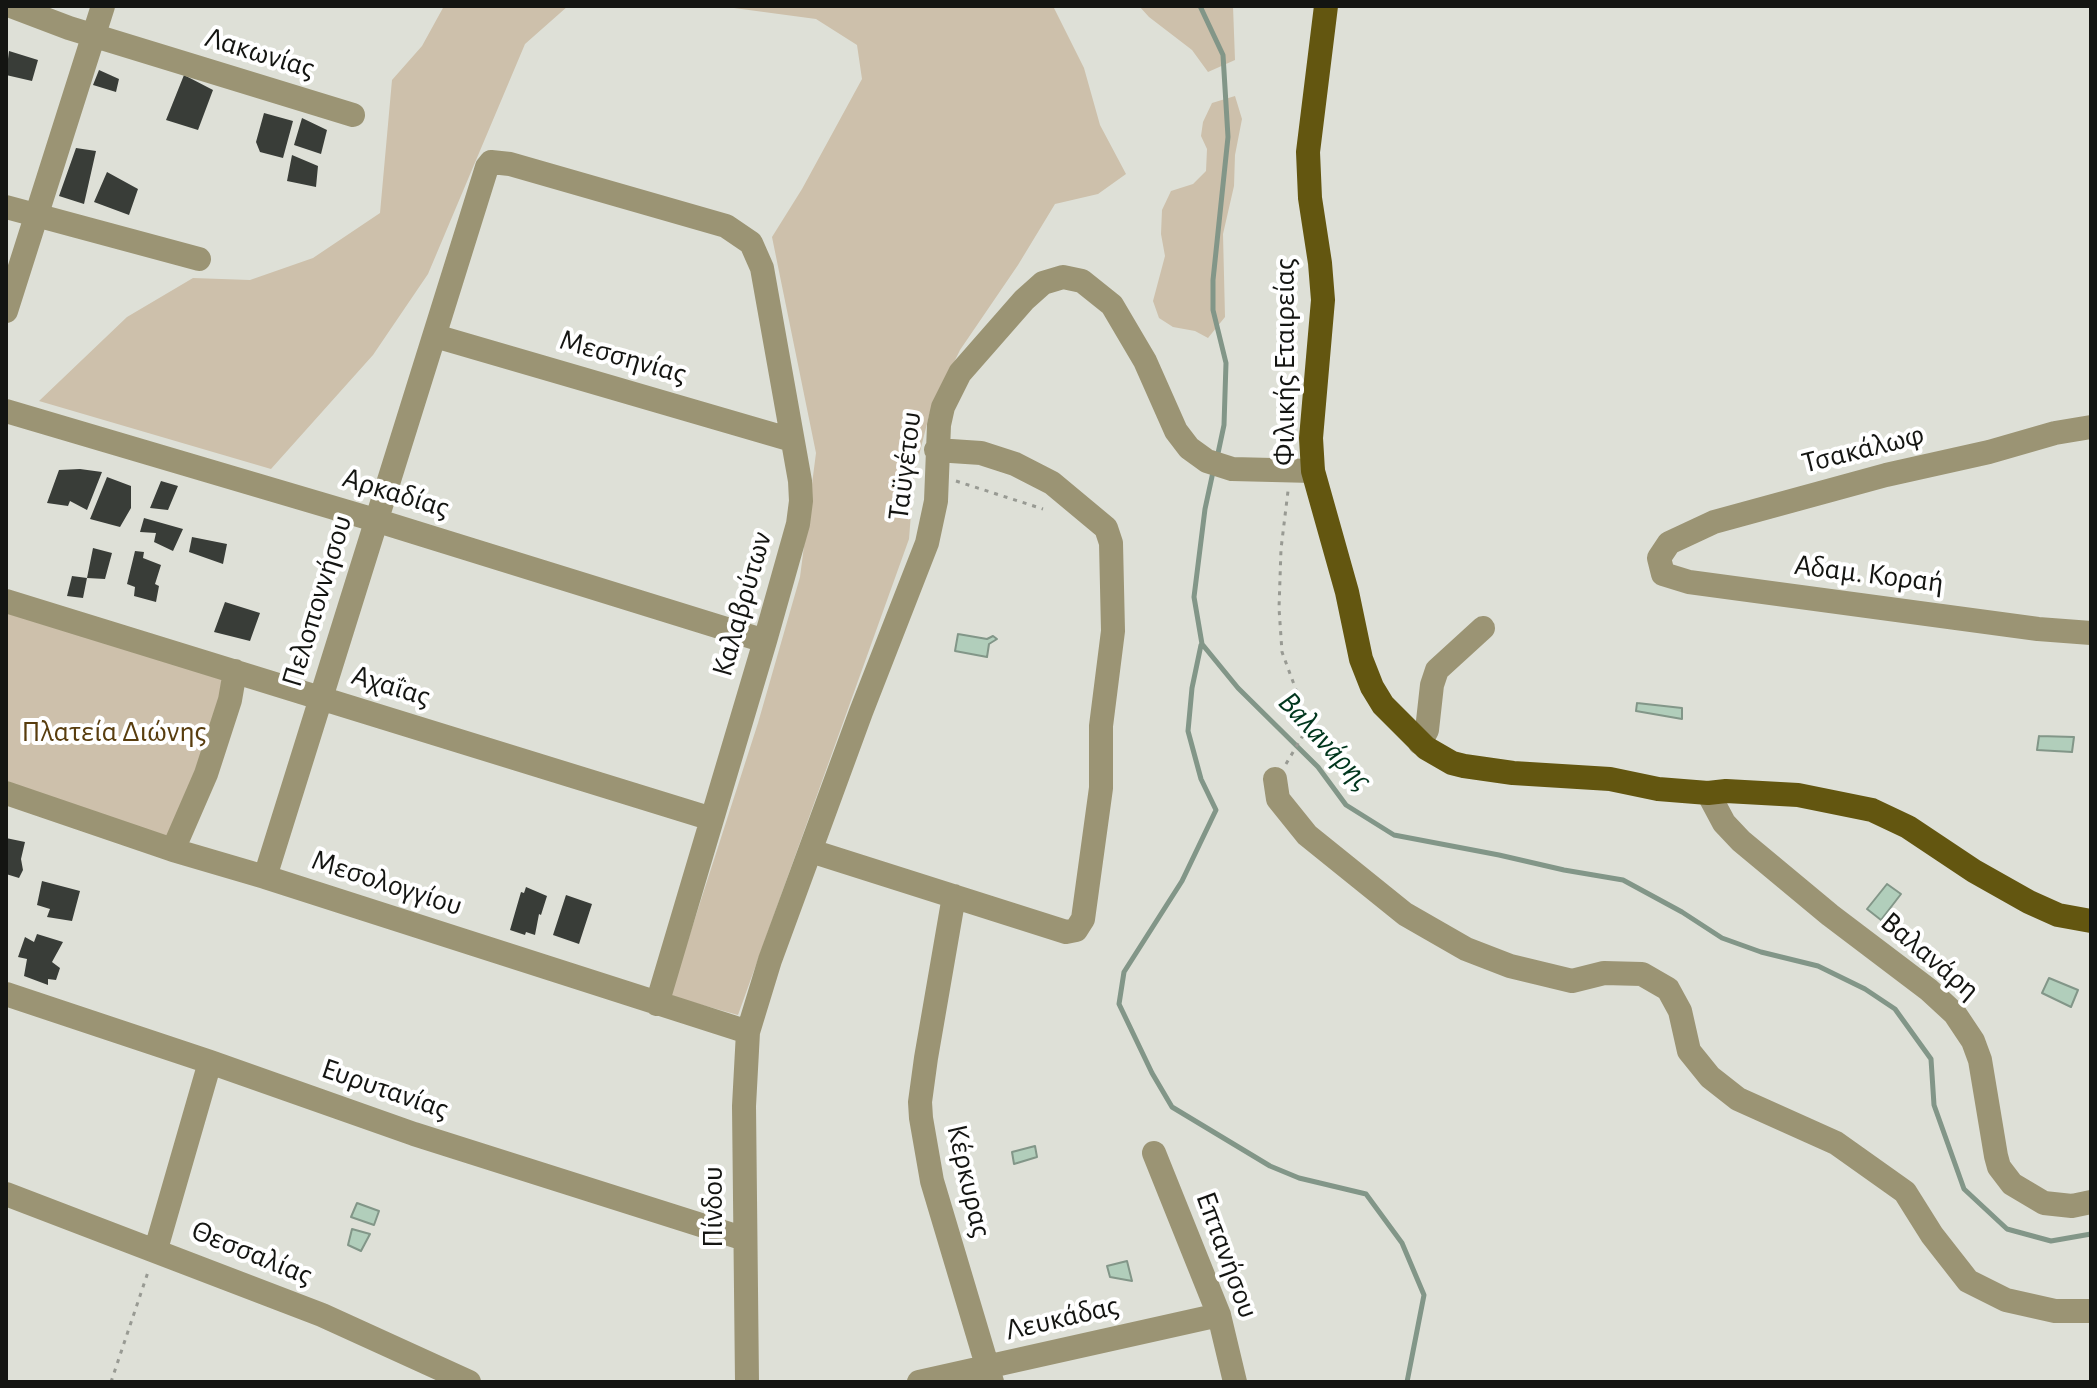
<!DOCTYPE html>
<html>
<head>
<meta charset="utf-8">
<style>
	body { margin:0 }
	#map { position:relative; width:2097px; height:1388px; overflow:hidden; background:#dee0d7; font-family:"Alegreya Sans",sans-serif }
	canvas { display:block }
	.frame { position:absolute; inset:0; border:8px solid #141512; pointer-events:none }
</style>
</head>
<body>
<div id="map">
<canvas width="2097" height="1388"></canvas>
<div class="frame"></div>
</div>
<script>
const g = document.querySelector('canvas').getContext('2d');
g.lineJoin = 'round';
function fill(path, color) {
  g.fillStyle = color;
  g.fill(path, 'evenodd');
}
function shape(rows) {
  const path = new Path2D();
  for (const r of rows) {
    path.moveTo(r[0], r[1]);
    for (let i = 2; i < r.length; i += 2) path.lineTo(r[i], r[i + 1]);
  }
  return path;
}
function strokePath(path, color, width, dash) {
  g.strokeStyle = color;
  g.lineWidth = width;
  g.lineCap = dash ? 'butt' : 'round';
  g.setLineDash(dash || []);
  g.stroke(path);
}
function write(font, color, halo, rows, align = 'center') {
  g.font = font + ' "Alegreya Sans",sans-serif';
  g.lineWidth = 8;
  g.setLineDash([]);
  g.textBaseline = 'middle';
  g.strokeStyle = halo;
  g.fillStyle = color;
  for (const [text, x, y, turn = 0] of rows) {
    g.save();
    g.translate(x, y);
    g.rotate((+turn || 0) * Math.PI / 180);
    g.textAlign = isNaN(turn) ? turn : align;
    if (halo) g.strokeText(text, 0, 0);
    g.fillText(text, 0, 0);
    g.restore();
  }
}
fill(shape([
	[444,6,568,6,525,44,428,274,373,355,271,469,39,401,127,317,193,278,250,280,313,258,380,213,392,80,422,46],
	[719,6,1053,6,1084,68,1100,125,1126,174,1098,194,1055,204,1018,265,960,350,930,412,914,475,909,539,738,1015,670,996,758,723,800,577,816,453,772,237,802,189,862,79,857,45,816,19],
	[1139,6,1233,6,1235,60,1208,72,1192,50,1149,17],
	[1235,96,1242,119,1235,155,1234,186,1223,234,1225,317,1208,338,1195,331,1173,327,1159,318,1153,301,1165,256,1161,234,1162,210,1171,191,1193,184,1206,171,1207,149,1201,136,1203,122,1212,103],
	[6,612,225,679,177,841,6,783]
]), '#cdc0ab');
const water = shape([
	[958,634,987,639,993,636,997,639,989,644,987,657,955,651,958,634],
	[1637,703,1682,708,1682,719,1636,711,1637,703],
	[2039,736,2074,737,2072,752,2037,750,2039,736],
	[1887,884,1901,894,1881,920,1867,909,1887,884],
	[2049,978,2078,990,2071,1007,2042,993,2049,978],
	[1035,1146,1037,1157,1014,1164,1012,1152,1035,1146],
	[357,1203,379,1211,374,1225,351,1217,357,1203],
	[352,1229,370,1234,361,1251,348,1245,352,1229],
	[1127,1261,1132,1281,1110,1277,1107,1266,1127,1261]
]);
fill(water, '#b1cebb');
strokePath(water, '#829688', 2);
strokePath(shape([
	[1200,6,1223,55,1228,137,1213,280,1213,310,1226,363,1224,425,1217,458],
	[1213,472,1205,509,1194,597,1202,644,1238,688,1318,767,1346,805,1394,835,1499,855,1564,870,1623,880,1682,912,1722,938,1761,952,1818,966,1865,989,1895,1009,1931,1059,1934,1105,1964,1189,2007,1229,2051,1241,2091,1234],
	[1201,645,1192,688,1188,731,1201,779,1216,810,1182,881,1124,972,1119,1004,1152,1073,1172,1107,1270,1166,1299,1178,1366,1194,1402,1243,1424,1295,1407,1382]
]), '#829688', 5);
fill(shape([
	[9,51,38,60,32,81,6,75],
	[99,70,119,79,116,92,93,85],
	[184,75,213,90,198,130,166,120],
	[264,113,293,121,283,158,260,152,256,142],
	[302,118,327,130,321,154,294,145],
	[76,148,96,151,84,204,59,196],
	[292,155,318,166,316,187,287,181],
	[107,172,138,189,129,215,94,202],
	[80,469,102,472,87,510,70,501,68,506,47,503,59,470],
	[107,477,131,486,131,508,120,527,90,519],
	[161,481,178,486,168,510,150,508],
	[144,518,183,529,173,551,154,542,156,533,140,532],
	[192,537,227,544,223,564,189,552],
	[93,548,112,553,105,579,87,578,83,598,67,596,72,576,87,578],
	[135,551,144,552,143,558,161,565,155,584,159,586,156,602,134,596,135,587,127,584],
	[225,602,260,613,250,641,214,632],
	[6,838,25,842,21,859,23,870,19,878,6,874],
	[42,881,80,891,72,921,47,917,50,909,37,905],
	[526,887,547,896,541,915,539,914,535,935,526,932,525,935,510,930,521,892,524,893],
	[566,895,592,904,579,944,553,935],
	[37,934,63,942,52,962,60,968,56,980,48,979,48,985,24,976,27,959,18,957,25,937,34,942]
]), '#393d38');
strokePath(shape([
	[956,481,1043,509],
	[1286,764,1309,725,1282,652,1279,608,1281,549,1288,491],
	[111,1382,148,1272]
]), '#989a93', 3, [4, 6]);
strokePath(shape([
	[11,6,69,28,353,115],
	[6,207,199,259],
	[6,311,103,6],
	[435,336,792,440],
	[6,411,375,520,765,641],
	[2091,427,2055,433,1989,452,1886,475,1714,522,1669,543,1659,558,1663,574,1689,582,2038,629,2091,633],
	[6,601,712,819],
	[1420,743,1427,730,1432,685,1437,670,1483,628],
	[1275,779,1278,799,1307,835,1405,914,1466,949,1510,966,1572,981,1604,973,1642,974,1668,989,1680,1011,1689,1051,1710,1077,1738,1099,1836,1143,1905,1192,1932,1235,1968,1281,2006,1300,2055,1311,2091,1311],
	[6,793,173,850,265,877,748,1032],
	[1708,793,1724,823,1741,841,1830,915,1929,990,1955,1014,1973,1041,1980,1060,1996,1156,1999,1167,2012,1184,2044,1203,2072,1206,2091,1202],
	[173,850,206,774,230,700,235,671],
	[811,851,1066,932,1076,930,1083,919,1101,788,1101,726,1113,631,1111,543,1106,528,1052,483,1015,464,981,453,936,450],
	[265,877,487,167,491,162,510,164,726,226,751,243,762,268,800,481,801,501,798,524,765,641,657,1004],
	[954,896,926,1058,920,1102,921,1118,932,1181,992,1382],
	[6,994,210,1062,414,1134,745,1239],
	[1154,1153,1219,1315,1235,1382],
	[6,1194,322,1315,469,1382],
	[156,1249,210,1062],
	[747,1382,744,1106,748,1032,770,960,861,712,927,543,936,501,939,425,943,407,960,373,1024,300,1043,283,1063,277,1082,281,1112,305,1145,361,1176,431,1189,448,1207,461,1232,469,1313,471],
	[919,1382,1219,1315]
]), '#9b9474', 24);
strokePath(shape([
	[1326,6,1308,152,1310,198,1320,263,1323,300,1311,438,1313,471,1347,592,1361,659,1372,687,1383,705,1426,748,1452,763,1464,766,1513,773,1610,779,1658,789,1708,793,1726,791,1798,795,1872,810,1908,827,1974,871,2029,902,2058,915,2091,921]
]), '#635610', 24);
write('30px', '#141512', '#fff', [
	["Λακωνίας",260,53,17],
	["Μεσσηνίας",623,357,16],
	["Φιλικής Εταιρείας",1285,362,-90],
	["Τσακάλωφ",1863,449,-14],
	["Ταϋγέτου",905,466,-83],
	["Αρκαδίας",396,493,17],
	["Αδαμ. Κοραή",1869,574,7],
	["Πελοποννήσου",317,601,-73],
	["Καλαβρύτων",742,604,-74],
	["Αχαΐας",391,686,17],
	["Μεσολογγίου",387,883,18],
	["Βαλανάρη",1930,956,40],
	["Ευρυτανίας",385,1089,19],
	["Κέρκυρας",969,1181,77],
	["Πίνδου",713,1207,-90],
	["Θεσσαλίας",252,1253,22],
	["Επτανήσου",1227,1255,70],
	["Λευκάδας",1062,1318,-13]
]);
write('30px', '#583d0e', '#fff', [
	["Πλατεία Διώνης",114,732]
]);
write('italic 32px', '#00361d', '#fff', [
	["Βαλανάρης",1325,741,47]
]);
</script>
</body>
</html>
